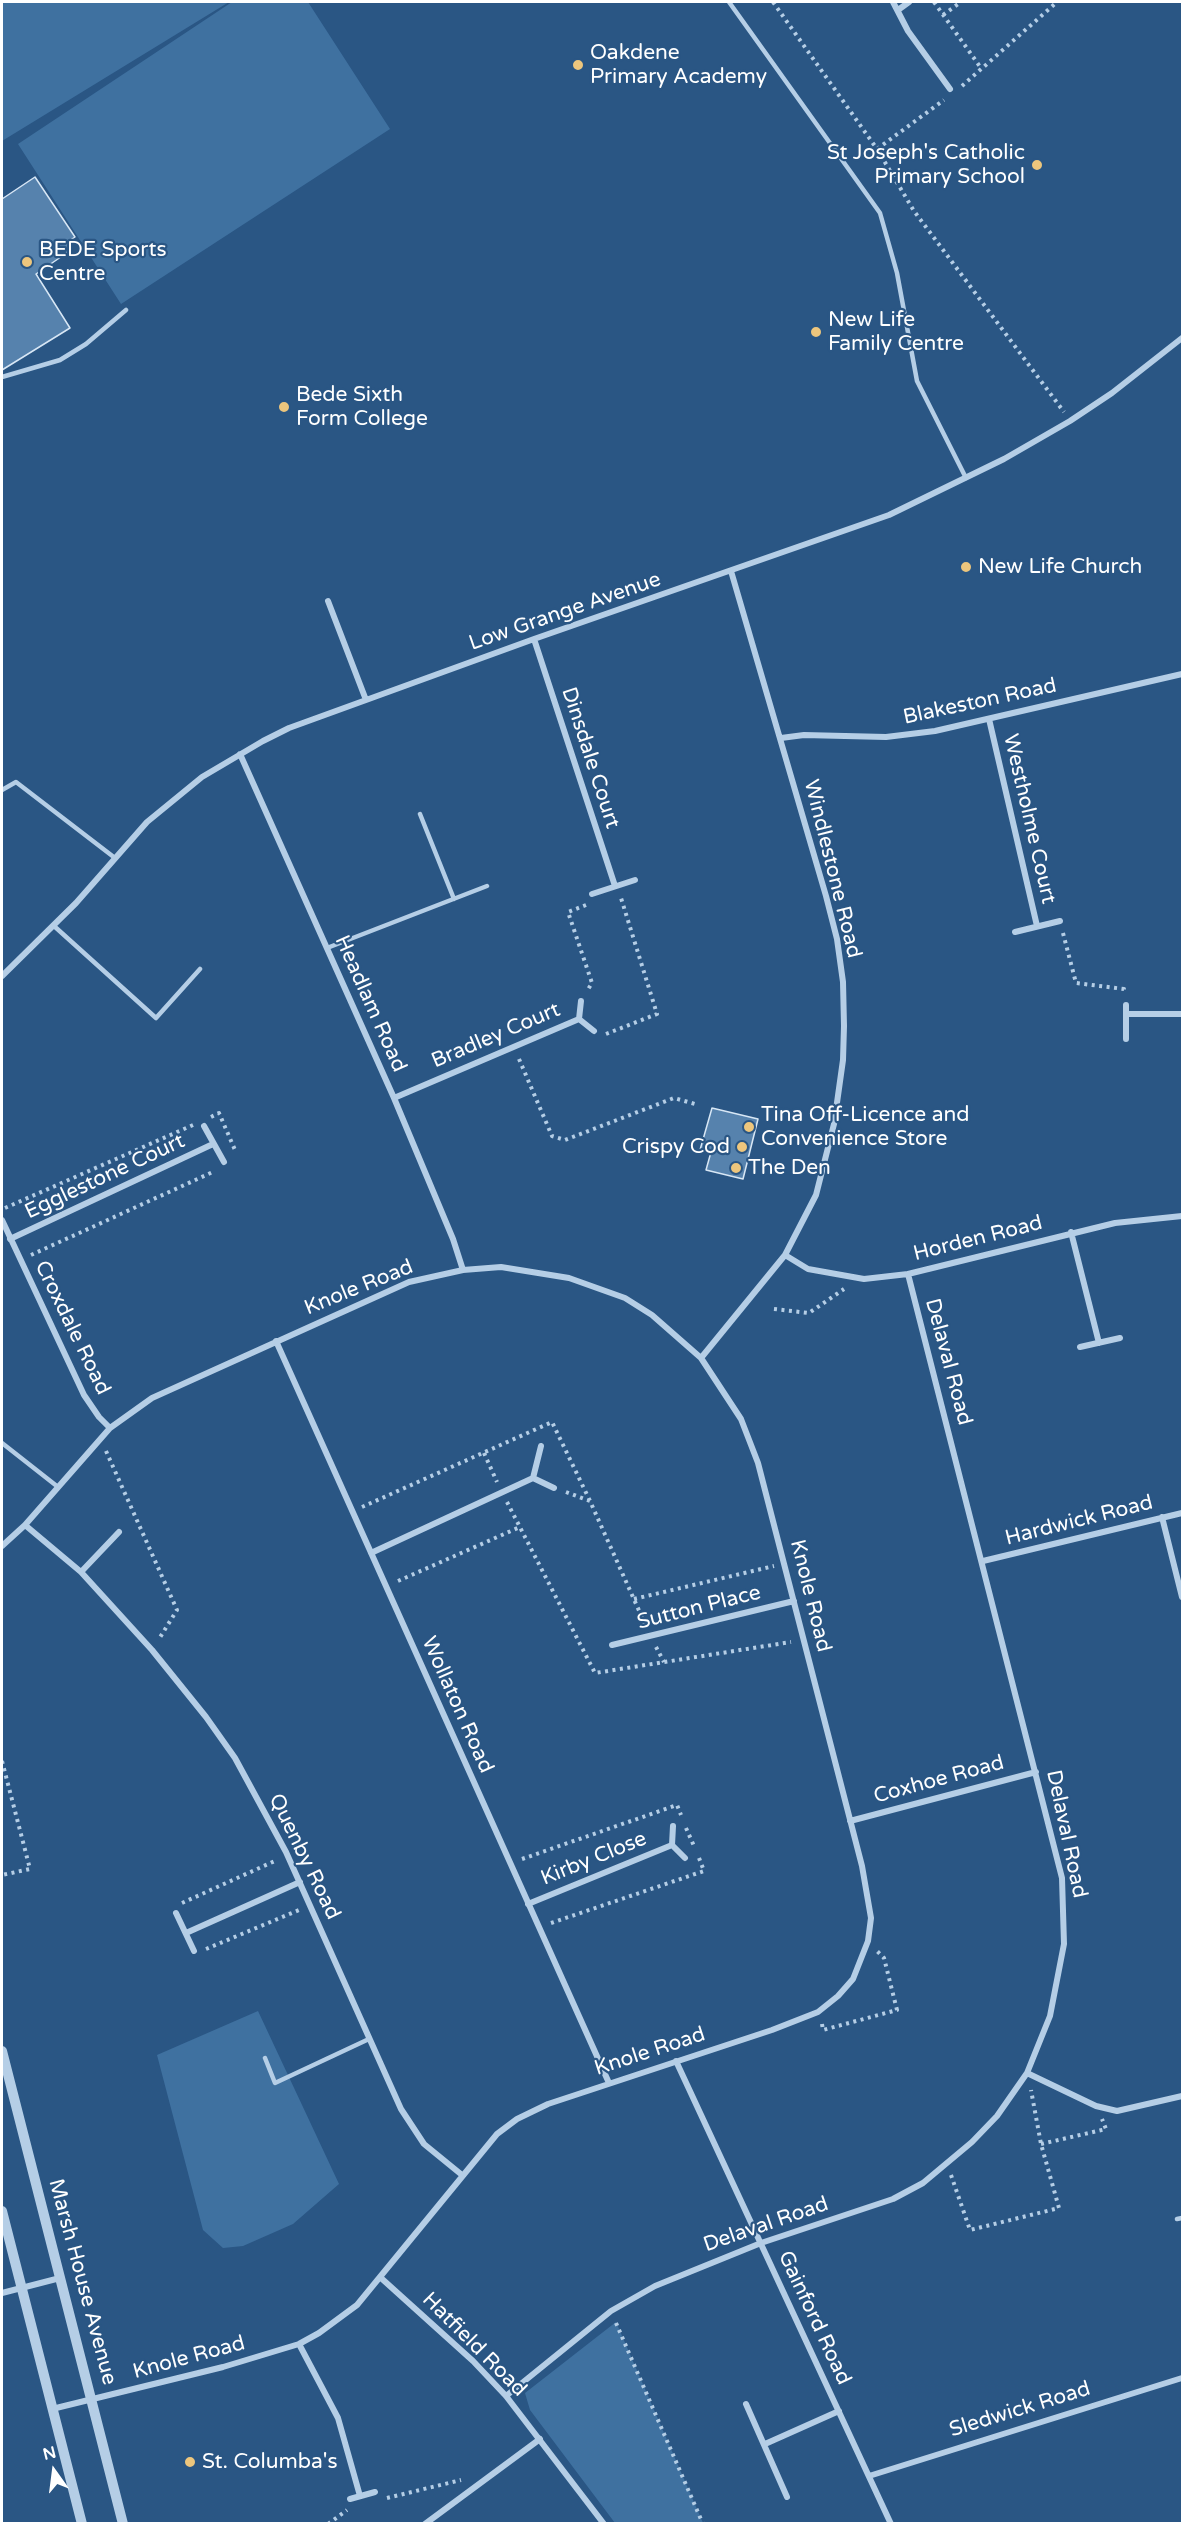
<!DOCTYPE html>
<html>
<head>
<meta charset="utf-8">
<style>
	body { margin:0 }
	#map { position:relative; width:1184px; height:2525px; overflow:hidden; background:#2a5684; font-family:"Varela Round",sans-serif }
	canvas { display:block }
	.frame { position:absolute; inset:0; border:3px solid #fff; pointer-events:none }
	.north { position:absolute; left:24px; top:2441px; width:60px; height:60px; -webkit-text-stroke:4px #2a5684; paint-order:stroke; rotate:346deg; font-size:16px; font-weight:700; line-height:24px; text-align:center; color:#fff }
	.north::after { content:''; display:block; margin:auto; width:21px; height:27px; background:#fff; clip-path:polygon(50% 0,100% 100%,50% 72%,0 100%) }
</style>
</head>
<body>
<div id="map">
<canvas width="1184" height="2525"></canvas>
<div class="frame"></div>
<div class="north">N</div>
</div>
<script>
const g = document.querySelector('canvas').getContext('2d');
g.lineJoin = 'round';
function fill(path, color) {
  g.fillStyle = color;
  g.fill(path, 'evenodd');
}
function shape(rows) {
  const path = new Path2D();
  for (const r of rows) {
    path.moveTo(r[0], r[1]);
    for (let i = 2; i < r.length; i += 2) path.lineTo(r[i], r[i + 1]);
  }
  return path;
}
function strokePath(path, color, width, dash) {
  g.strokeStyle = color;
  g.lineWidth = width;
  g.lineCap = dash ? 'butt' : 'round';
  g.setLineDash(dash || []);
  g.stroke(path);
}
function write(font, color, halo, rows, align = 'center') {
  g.font = font + ' "Varela Round",sans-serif';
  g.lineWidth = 4.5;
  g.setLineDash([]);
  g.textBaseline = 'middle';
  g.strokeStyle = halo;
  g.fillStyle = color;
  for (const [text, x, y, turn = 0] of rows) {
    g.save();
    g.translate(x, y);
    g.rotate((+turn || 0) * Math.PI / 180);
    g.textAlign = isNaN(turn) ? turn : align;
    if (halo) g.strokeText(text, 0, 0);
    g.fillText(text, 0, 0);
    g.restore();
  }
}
fill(shape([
	[2,2,229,2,2,141],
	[232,2,308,2,390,129,121,304,18,144],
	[258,2011,339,2184,293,2224,243,2246,223,2248,203,2230,157,2055],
	[616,2322,703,2523,615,2523,530,2410,525,2393]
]), '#3f71a0');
const building = shape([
	[35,177,75,237,66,243,71,250,36,274,70,328,2,370,2,199,35,177],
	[712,1108,758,1119,743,1179,706,1170,711,1152,700,1150,712,1108]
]);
fill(building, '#5682ad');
strokePath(building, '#d8e7f5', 1.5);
strokePath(shape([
	[773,2,877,149,914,211,1064,412],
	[934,2,981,68],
	[943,15,961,2],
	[962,86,1057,2],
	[877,149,944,100],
	[586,905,568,912,592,983,587,991],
	[1063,933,1076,983,1124,989,1124,992],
	[606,1034,657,1014,621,898],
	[519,1059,552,1136,565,1140,674,1098,695,1104],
	[211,1117,219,1113,235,1150],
	[5,1208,193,1125],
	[31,1255,215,1171],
	[774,1309,809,1313,844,1289],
	[106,1451,177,1610,159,1639],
	[484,1453,497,1482],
	[566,1492,590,1501,645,1624],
	[507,1502,595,1673,791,1642],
	[362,1507,552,1422,590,1501],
	[398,1581,520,1527],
	[634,1599,774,1566],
	[656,1647,664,1662],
	[2,1761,30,1869,2,1875],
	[686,1828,694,1846],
	[522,1859,677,1805,681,1815],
	[182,1903,277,1860],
	[551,1923,704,1871,699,1858],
	[206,1949,299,1910],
	[822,2024,823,2030,897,2010,884,1958,877,1951],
	[1041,2144,1106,2129,1102,2119],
	[951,2175,970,2230,1059,2208,1041,2144,1031,2090],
	[616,2323,703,2524],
	[387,2498,461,2480],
	[328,2524,347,2510]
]), '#b5cee6', 4, [3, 4.5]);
strokePath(shape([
	[729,2,880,213,897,273,917,381,966,478],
	[2,377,60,360,86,344,126,310],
	[2,790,16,782,115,858],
	[420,814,454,899],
	[54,926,156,1018,200,969],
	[327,948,487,886],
	[2,1443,58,1487],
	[265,2058,275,2083,369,2039],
	[1177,2219,1182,2218]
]), '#b5cee6', 4.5);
strokePath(shape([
	[893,2,908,31,950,89],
	[898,10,909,2],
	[328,601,366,700],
	[534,639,615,886],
	[989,719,1037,926],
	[781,738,804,735,886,737,935,731,1182,674],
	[240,754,394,1098,453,1239,463,1270],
	[592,894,635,880],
	[1015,932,1060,921],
	[2,976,76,903,147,822,202,777,263,741,289,728,534,639,889,515,1004,459,1070,421,1112,393,1182,338],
	[581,1001,579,1019,594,1031],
	[1126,1005,1126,1039],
	[1126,1014,1182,1014],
	[394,1098,579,1019],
	[204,1126,224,1162],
	[2,1220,84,1395,99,1417,110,1428],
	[1071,1232,1099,1343],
	[10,1239,213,1144],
	[785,1255,808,1269,864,1279,908,1274,1115,1223,1182,1216],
	[276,1341,609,2083],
	[1080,1347,1120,1338],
	[701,1358,785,1255,816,1195,834,1124,843,1060,844,1026,843,982,837,939,826,896,731,571],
	[533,1478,541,1446],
	[1162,1517,1182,1597],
	[25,1525,81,1572,152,1650,206,1717,235,1758,286,1852,401,2109,424,2144,462,2175],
	[2,1546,25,1525,110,1428,152,1398,409,1282,463,1270,501,1267,569,1278,625,1298,652,1315,701,1358,741,1419,758,1463,862,1866,871,1918,868,1941,853,1979,838,1996,818,2012,772,2030,548,2104,517,2119,497,2134,357,2305,319,2333,299,2344,223,2367,52,2409],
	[371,1553,533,1478,554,1488],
	[983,1561,1182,1513],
	[81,1572,119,1532],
	[612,1645,794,1601],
	[850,1821,1036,1772],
	[673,1826,672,1845,685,1858],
	[528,1904,672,1845],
	[176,1913,194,1951],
	[186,1933,300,1882],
	[676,2061,891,2524],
	[1027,2073,1096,2106,1117,2111,1182,2096],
	[381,2278,473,2361,506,2396,604,2524],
	[2,2293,60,2278],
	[299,2344,338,2418,360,2496],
	[506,2396,611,2311,655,2286,761,2243,893,2199,923,2183,972,2142,997,2116,1027,2073,1050,2016,1064,1944,1062,1878,908,1274],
	[746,2404,787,2497],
	[765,2444,839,2411],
	[869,2476,1182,2378],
	[350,2499,375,2492],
	[425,2524,540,2439]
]), '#b5cee6', 6);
strokePath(shape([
	[2,2051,123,2524],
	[2,2211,82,2524]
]), '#b5cee6', 10);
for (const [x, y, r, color] of [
	[578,65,6,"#edc67d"],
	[1037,165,6,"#edc67d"],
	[27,262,6,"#edc67d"],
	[816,332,6,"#edc67d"],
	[284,407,6,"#edc67d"],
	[966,567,6,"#edc67d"],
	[749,1127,6,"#edc67d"],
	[742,1147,6,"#edc67d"],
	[736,1168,6,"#edc67d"],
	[190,2462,6,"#edc67d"]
]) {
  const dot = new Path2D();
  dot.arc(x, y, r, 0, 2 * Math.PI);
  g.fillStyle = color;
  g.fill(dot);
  strokePath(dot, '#2a5684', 2);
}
write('21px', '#fff', '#2a5684', [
	["Oakdene",590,53],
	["Primary Academy",590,77],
	["St Joseph's Catholic",1025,153,"right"],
	["Primary School",1025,177,"right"],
	["BEDE Sports",39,250],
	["Centre",39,274],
	["New Life",828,320],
	["Family Centre",828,344],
	["Bede Sixth",296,395],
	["Form College",296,419],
	["New Life Church",978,567],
	["Tina Off-Licence and",761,1115],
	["Convenience Store",761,1139],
	["Crispy Cod",730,1147,"right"],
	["The Den",748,1168],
	["St. Columba's",202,2462]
], 'left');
write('21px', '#fff', '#2a5684', [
	["Low Grange Avenue",565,612,-19],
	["Blakeston Road",980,702,-12],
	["Dinsdale Court",590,758,72],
	["Westholme Court",1029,819,77],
	["Windlestone Road",832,869,76],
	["Headlam Road",370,1004,66],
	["Bradley Court",496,1036,-23],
	["Egglestone Court",105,1177,-25],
	["Horden Road",978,1239,-14],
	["Knole Road",359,1288,-22],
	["Croxdale Road",72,1328,64],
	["Delaval Road",948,1362,75],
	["Hardwick Road",1079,1521,-14],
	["Knole Road",810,1596,76],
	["Sutton Place",699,1608,-14],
	["Wollaton Road",457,1705,66],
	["Coxhoe Road",939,1780,-15],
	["Delaval Road",1066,1834,78],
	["Quenby Road",304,1857,64],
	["Kirby Close",594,1859,-22],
	["Knole Road",650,2052,-18],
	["Delaval Road",766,2225,-19],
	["Marsh House Avenue",82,2282,75],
	["Gainford Road",814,2318,65],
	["Hatfield Road",474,2345,45],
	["Knole Road",189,2358,-15],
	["Sledwick Road",1020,2410,-17]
]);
</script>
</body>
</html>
